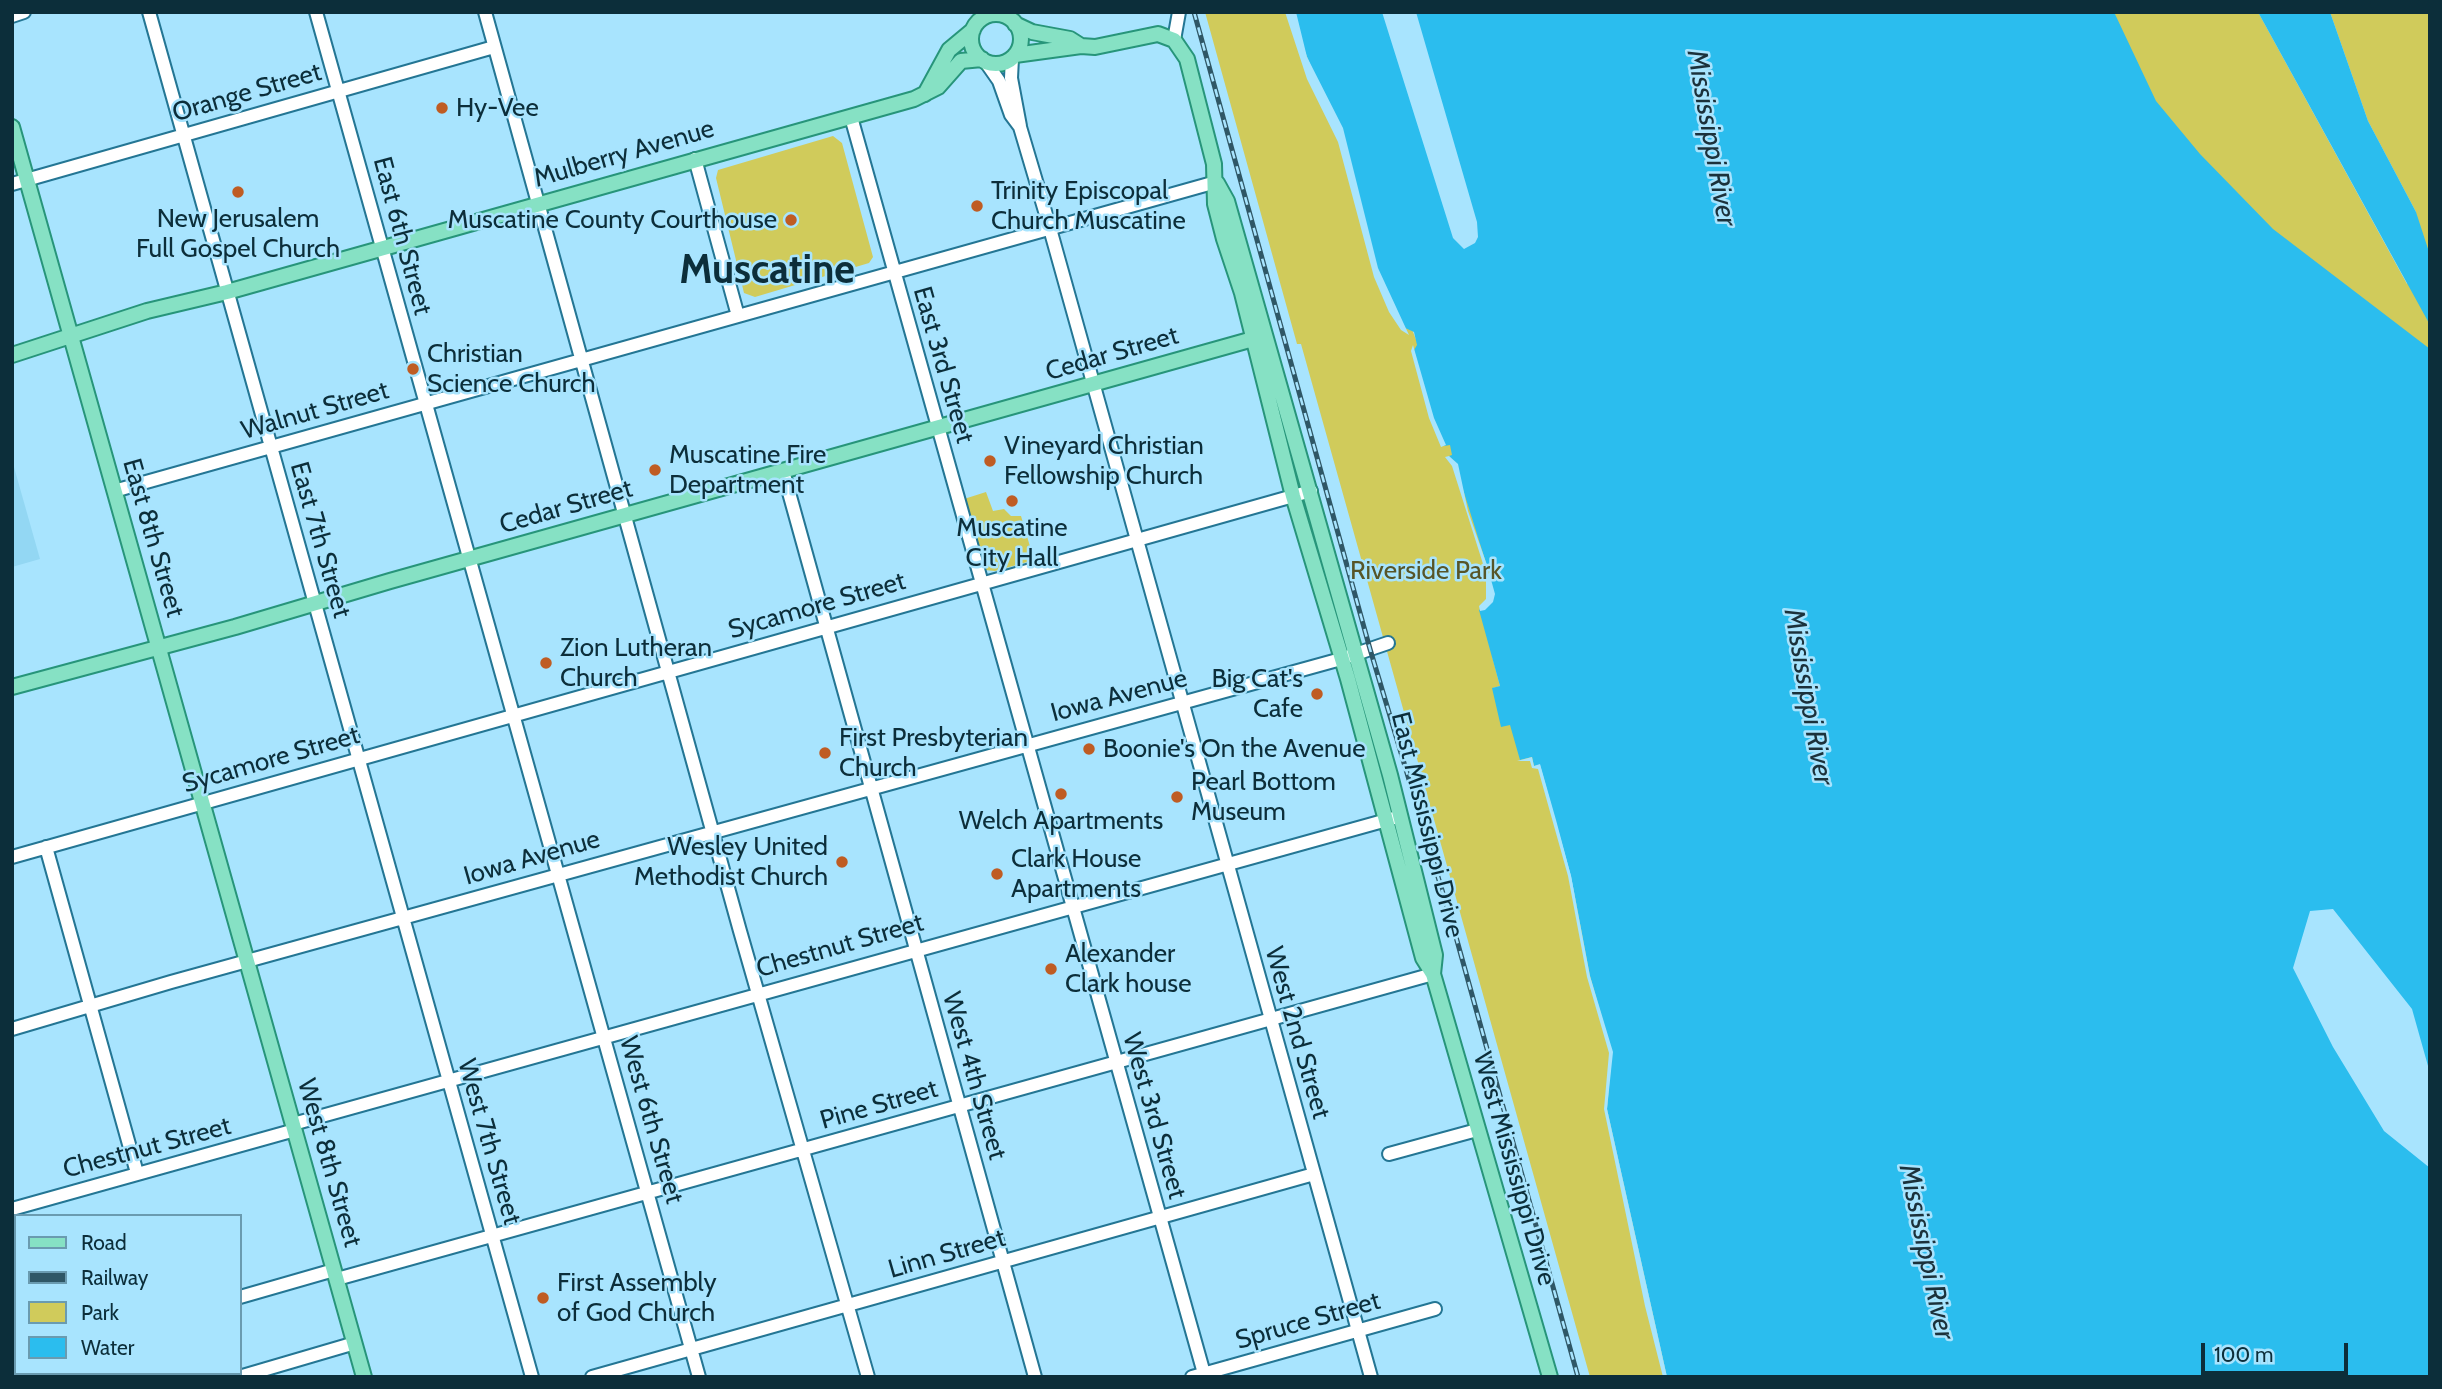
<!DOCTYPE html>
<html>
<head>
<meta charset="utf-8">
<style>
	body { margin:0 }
	#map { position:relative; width:2442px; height:1389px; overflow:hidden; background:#a8e4fe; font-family:Cabin,sans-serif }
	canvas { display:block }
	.frame { position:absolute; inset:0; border:14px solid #0c2e3a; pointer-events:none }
	.legend { position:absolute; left:14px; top:1214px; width:228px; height:161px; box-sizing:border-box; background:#a8e4fe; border:2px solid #6a9bb0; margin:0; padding:9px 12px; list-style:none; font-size:21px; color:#0c2e3a }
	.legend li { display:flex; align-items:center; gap:14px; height:35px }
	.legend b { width:35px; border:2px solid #6a9bb0 }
	.scale { position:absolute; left:2201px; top:1343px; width:147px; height:32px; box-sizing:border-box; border:4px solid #0c2e3a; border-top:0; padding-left:9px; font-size:21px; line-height:24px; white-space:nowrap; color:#0c2e3a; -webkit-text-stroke:5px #a8e4fe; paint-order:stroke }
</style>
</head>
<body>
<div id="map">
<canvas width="2442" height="1389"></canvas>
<div class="frame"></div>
<ul class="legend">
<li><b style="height:9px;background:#86e1c4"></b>Road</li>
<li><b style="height:9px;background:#2f5766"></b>Railway</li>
<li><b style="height:19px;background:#d0cb5b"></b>Park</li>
<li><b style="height:19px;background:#2bbdee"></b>Water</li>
</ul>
<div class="scale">100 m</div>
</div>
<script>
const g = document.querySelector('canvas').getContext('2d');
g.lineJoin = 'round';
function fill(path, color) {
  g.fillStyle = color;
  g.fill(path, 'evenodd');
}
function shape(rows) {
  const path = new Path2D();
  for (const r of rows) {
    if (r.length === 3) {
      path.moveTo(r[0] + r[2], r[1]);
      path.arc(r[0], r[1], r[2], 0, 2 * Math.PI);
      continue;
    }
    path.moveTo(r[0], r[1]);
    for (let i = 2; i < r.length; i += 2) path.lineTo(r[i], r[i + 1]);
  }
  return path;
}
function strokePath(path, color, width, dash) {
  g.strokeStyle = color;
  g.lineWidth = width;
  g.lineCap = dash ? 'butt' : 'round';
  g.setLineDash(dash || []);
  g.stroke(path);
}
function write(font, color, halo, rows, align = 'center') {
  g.font = font + ' Cabin,sans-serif';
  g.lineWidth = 5;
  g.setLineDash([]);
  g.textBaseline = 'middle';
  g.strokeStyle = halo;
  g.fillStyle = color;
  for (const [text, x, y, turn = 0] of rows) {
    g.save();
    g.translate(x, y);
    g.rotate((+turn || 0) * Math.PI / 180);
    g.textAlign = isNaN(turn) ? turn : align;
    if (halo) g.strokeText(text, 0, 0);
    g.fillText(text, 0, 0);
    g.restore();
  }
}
fill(shape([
	[12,460,40,559,12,567]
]), '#93d7f3');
fill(shape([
	[1205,12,1289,12,1341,141,1441,406,1503,446,1492,656,1500,686,1493,688,1523,709,1556,820,1613,1052,1607,1109,1667,1377,1590,1377,1301,344,1297,344],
	[2089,12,2258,12,2407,284,2416,212,2368,121,2330,12,2430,12,2430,474],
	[833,136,842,143,873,257,869,263,755,297,744,293,716,178,718,170],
	[986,492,993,511,1004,509,1011,516,1021,516,1034,560,995,571,985,570,964,499]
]), '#d0cb5b');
fill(shape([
	[1289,12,2114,12,2156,101,2200,154,2273,229,2430,349,2430,1073,2412,1009,2333,909,2310,911,2293,968,2333,1047,2384,1131,2430,1168,2430,1377,1667,1377,1607,1109,1612,1052,1590,976,1571,876,1540,765,1534,766,1532,757,1520,760,1510,725,1501,727,1492,688,1500,686,1479,610,1489,601,1490,576,1496,572,1495,567,1487,566,1455,464,1449,456,1452,455,1450,445,1444,446,1432,416,1414,350,1417,345,1414,332,1403,327,1377,276,1341,141],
	[2258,12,2330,12,2368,121,2416,212,2430,255,2430,325]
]), '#2bbdee');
fill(shape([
	[1285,12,1296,12,1307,57,1343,128,1378,268,1409,335,1401,330,1389,312,1374,277,1338,142,1307,79],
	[1382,12,1416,12,1477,222,1478,237,1475,243,1464,249,1453,238],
	[1413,345,1434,418,1446,445,1441,447,1429,418,1411,351],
	[1449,456,1458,464,1468,511,1487,565,1495,566,1497,572,1490,576,1495,594,1493,602,1485,610,1480,611,1479,606,1486,599,1486,575,1493,571,1484,567,1452,466,1445,457],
	[1532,757,1534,766,1540,764,1556,820,1571,876,1590,976,1613,1052,1607,1109,1667,1377,1663,1377,1645,1306,1604,1109,1609,1053,1587,977,1568,876,1538,769,1532,768,1530,761,1517,761]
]), '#a8e4fe');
const minor = shape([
	[149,12,532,1377],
	[316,12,699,1377],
	[485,12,740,931,868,1377],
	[12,16,24,12],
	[1174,40,1179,12],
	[1012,58,1011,78,1020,126],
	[985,61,999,81,1011,115,1020,127,1047,218,1371,1377],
	[851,117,1205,1377],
	[695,159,738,316],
	[12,184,494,47],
	[783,471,1035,1377],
	[114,491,1216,182],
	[46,847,137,1173],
	[12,857,1311,491],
	[12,1029,171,982,1341,659,1388,643],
	[293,1124,1394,818],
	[1389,1154,1477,1130],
	[12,1209,295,1130],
	[337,1279,1433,974],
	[240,1297,334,1270],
	[12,1362,16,1361],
	[239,1377,355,1343],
	[592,1377,1314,1174],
	[1192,1377,1435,1309]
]);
const major = shape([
	[996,39,25],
	[1015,24,1032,32,1070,39,1081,46],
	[1015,55,1081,46,1095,47,1158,34,1174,40,1187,59,1214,164,1215,204,1224,239,1242,293,1293,496,1348,679,1423,958,1433,974,1550,1377],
	[925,94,949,50,973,30],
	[12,127,364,1377],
	[1217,183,1227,201,1390,775,1435,955,1433,974],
	[12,355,147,311,227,292,914,99,938,87,961,61,982,59],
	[12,687,235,627,390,581,1253,339]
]);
strokePath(minor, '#247694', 16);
strokePath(major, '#27957a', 18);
strokePath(minor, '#fff', 12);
strokePath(major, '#86e1c4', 14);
const rail = shape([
	[1194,12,1370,649,1456,937,1578,1377]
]);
strokePath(rail, '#2f5766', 5);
strokePath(rail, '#a8e4fe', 2.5, [8]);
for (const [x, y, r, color] of [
	[442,108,7,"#bf5c23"],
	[238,192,7,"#bf5c23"],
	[977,206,7,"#bf5c23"],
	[791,220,7,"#bf5c23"],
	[413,369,7,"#bf5c23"],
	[990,461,7,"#bf5c23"],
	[655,470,7,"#bf5c23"],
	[1012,501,7,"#bf5c23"],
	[546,663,7,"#bf5c23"],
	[1317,694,7,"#bf5c23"],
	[1089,749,7,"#bf5c23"],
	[825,753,7,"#bf5c23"],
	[1061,794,7,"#bf5c23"],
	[1177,797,7,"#bf5c23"],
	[842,862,7,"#bf5c23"],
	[997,874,7,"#bf5c23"],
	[1051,969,7,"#bf5c23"],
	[543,1298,7,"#bf5c23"]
]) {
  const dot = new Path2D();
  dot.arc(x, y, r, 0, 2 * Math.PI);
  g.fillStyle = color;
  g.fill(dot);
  strokePath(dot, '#a8e4fe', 2.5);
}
write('26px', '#0c2e3a', '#a8e4fe', [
	["Orange Street",247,93,-16],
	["Mulberry Avenue",624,154,-16],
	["East 6th Street",402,236,75],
	["Cedar Street",1112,354,-16],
	["East 3rd Street",943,365,74],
	["Walnut Street",315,411,-16],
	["Cedar Street",566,507,-16],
	["East 8th Street",153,538,74],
	["East 7th Street",320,540,74],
	["Sycamore Street",817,606,-16],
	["Iowa Avenue",1119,696,-15],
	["Sycamore Street",271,760,-16],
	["East Mississippi Drive",1427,825,76],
	["Iowa Avenue",532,858,-16],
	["Chestnut Street",840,946,-16],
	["West 2nd Street",1297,1033,74],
	["West 4th Street",974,1076,74],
	["Pine Street",879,1105,-16],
	["West 3rd Street",1154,1116,74],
	["West 6th Street",651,1120,74],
	["West 7th Street",489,1142,74],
	["Chestnut Street",147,1148,-15],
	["West 8th Street",329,1163,74],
	["West Mississippi Drive",1514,1169,74],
	["Linn Street",947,1254,-16],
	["Spruce Street",1308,1321,-16]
]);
write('26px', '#0c2e3a', '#a8e4fe', [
	["Hy-Vee",456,108],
	["Trinity Episcopal",991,191],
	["Church Muscatine",991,221],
	["New Jerusalem",238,219,"center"],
	["Full Gospel Church",238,249,"center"],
	["Muscatine County Courthouse",777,220,"right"],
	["Christian",427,354],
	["Science Church",427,384],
	["Vineyard Christian",1004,446],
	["Fellowship Church",1004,476],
	["Muscatine Fire",669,455],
	["Department",669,485],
	["Muscatine",1012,528,"center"],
	["City Hall",1012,558,"center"],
	["Zion Lutheran",560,648],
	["Church",560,678],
	["Big Cat's",1303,679,"right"],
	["Cafe",1303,709,"right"],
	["First Presbyterian",839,738],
	["Church",839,768],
	["Boonie's On the Avenue",1103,749],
	["Pearl Bottom",1191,782],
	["Museum",1191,812],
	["Welch Apartments",1061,821,"center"],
	["Wesley United",828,847,"right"],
	["Methodist Church",828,877,"right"],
	["Clark House",1011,859],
	["Apartments",1011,889],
	["Alexander",1065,954],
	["Clark house",1065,984],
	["First Assembly",557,1283],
	["of God Church",557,1313]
], 'left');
write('26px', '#575528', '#a8e4fe', [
	["Riverside Park",1426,571]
]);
write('italic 28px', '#1b313b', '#a8e4fe', [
	["Mississippi River",1711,138,80],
	["Mississippi River",1808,697,80],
	["Mississippi River",1926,1252,78]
]);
write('bold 40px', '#0c2e3a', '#a8e4fe', [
	["Muscatine",767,271]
]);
</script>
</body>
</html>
